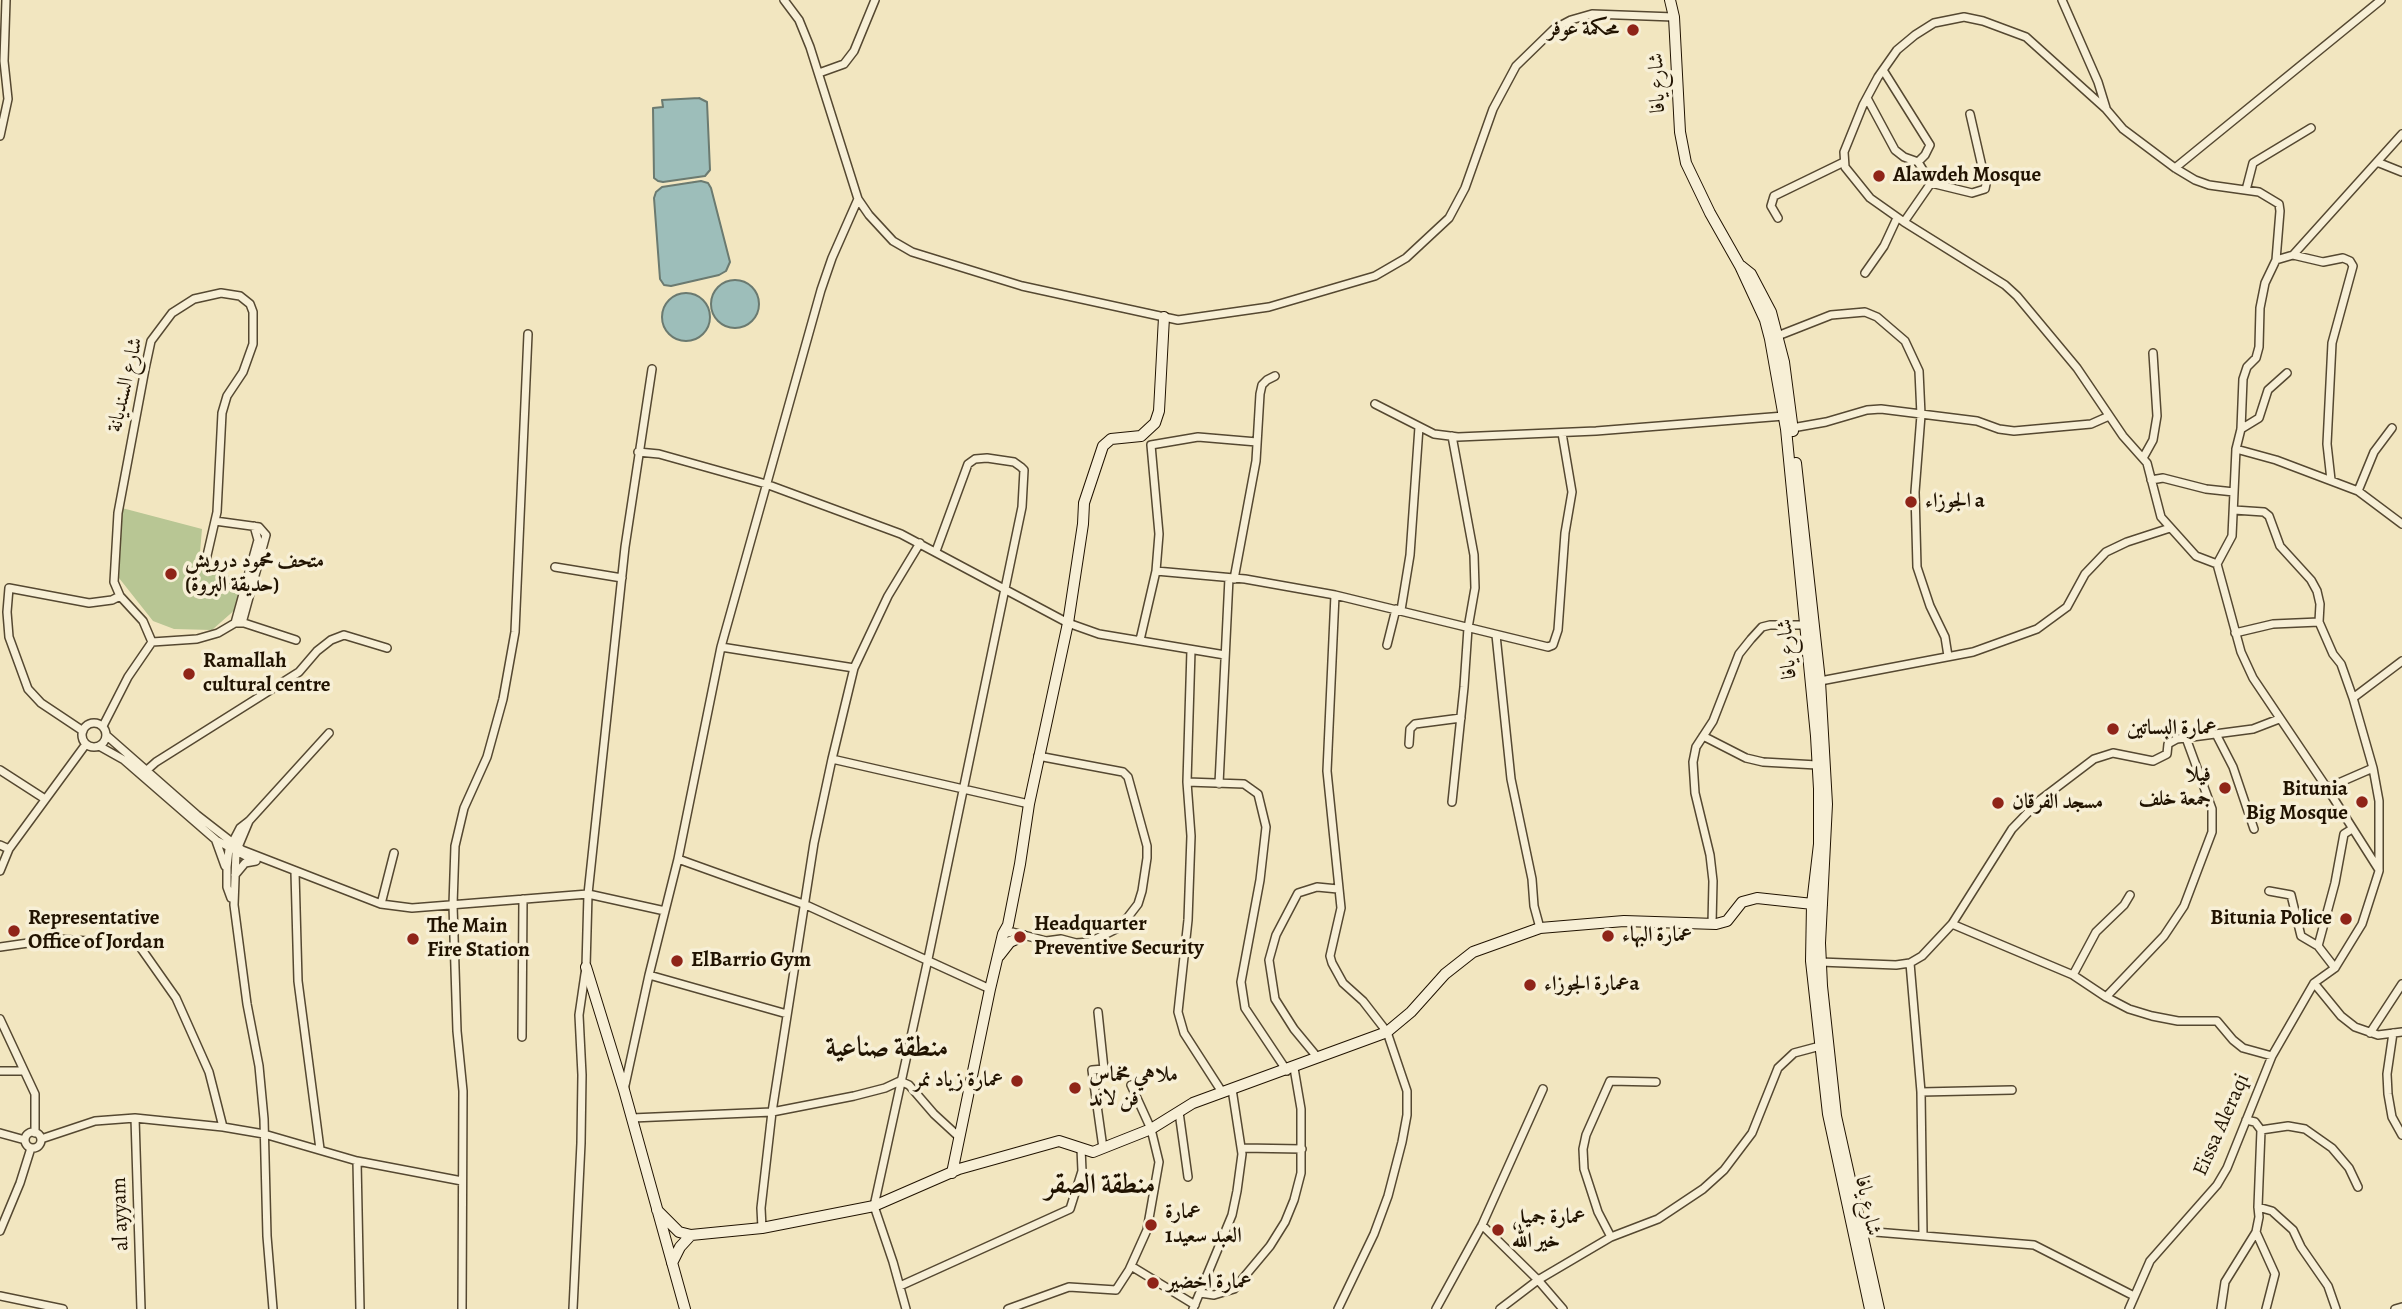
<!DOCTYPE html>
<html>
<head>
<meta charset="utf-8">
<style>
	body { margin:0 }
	canvas { display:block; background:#f2e6c0 }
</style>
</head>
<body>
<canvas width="2402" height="1309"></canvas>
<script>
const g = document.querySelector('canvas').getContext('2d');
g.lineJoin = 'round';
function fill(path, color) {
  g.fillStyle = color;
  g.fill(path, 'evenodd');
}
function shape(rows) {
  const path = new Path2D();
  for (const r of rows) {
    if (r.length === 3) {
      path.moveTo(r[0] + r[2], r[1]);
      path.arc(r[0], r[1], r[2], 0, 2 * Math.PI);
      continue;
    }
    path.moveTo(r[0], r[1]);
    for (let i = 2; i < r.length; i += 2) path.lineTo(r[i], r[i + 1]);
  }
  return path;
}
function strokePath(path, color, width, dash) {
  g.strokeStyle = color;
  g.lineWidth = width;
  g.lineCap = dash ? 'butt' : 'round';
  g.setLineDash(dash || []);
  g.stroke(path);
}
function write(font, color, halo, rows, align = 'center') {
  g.font = font + ' Alegreya,Amiri,serif';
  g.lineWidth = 7;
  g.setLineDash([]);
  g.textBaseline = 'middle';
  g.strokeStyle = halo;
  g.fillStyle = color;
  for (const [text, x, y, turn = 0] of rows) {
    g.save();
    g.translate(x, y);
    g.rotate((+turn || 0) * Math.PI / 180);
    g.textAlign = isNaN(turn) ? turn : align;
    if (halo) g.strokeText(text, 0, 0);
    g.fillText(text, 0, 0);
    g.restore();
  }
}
fill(shape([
	[122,508,202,529,199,564,237,579,246,600,212,630,174,629,153,621,119,578]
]), '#b8c694');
const water = shape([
	[699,98,707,102,710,170,705,176,663,182,658,181,654,178,653,108,663,107,662,100,699,98],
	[701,181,708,183,711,188,730,262,726,271,719,275,671,286,664,285,660,279,654,198,656,192,662,187,701,181],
	[735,304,24],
	[686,317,24]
]);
fill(water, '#9dbeba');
strokePath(water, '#6b7a70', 2);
const street = shape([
	[784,0,799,20,810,47,858,199,869,215,893,241,912,252,1022,286,1178,320,1269,307,1375,276,1406,258,1449,218,1465,188,1493,109,1516,66,1554,29,1571,20,1592,14,1674,17],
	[2062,0,2098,82,2106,108],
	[1883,70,1930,145,1925,155,1918,162],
	[819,73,844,64,854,51,875,0],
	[1867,98,1895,150,1904,157,1918,162,1931,183],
	[0,136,8,99,4,61,6,0],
	[2377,162,2402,172],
	[2175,168,2381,0],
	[2246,190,2253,163,2311,128],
	[1778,218,1771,206,1774,196,1844,162],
	[1904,222,1931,183,1972,193,1985,189,1986,184,1970,114],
	[2293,255,2402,134],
	[2276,260,2293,255,2323,262,2343,258,2350,261,2353,266,2332,343,2327,444,2331,480],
	[1865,273,1884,246,1897,218],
	[1775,337,1831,315,1865,312,1877,317,1905,341,1919,371,1921,415,1915,492,1917,567,1930,606,1945,637,1948,656],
	[1375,404,1434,434,1458,437,1596,431,1784,416],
	[1792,428,1826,422,1867,410,1881,409,1977,421,1999,429,2014,431,2091,424,2109,416],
	[2241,429,2259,418,2268,390,2287,373],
	[1452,436,1474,555,1475,588,1468,628,1464,687,1452,802],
	[2236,449,2276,460,2358,491,2402,524],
	[638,452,659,454,766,484,901,534,1068,623,1099,634,1225,655],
	[2143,458,2153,440,2157,416,2153,353],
	[2151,480,2163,478,2206,489,2234,492],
	[2358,491,2374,452,2392,428],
	[215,521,259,527,266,535,242,623],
	[2217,564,2196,556,2161,517,2147,463,2123,436,2077,368,2017,296,2005,285,1904,222,1870,198,1845,167,1844,152,1863,105,1878,77,1897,50,1915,35,1934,23,1964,17,1983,21,2026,37,2106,109,2123,129,2175,168,2195,180,2209,185,2259,192,2279,204,2280,211,2276,260,2265,283,2260,308,2259,347,2256,358,2247,367,2243,379,2241,429,2236,449,2232,536,2217,564,2241,652,2253,678,2327,788,2373,768],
	[555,567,622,578],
	[1156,571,1159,534,1151,445,1198,437,1257,442],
	[1234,579,1256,461,1260,394,1262,385,1267,380,1275,376],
	[1335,595,1327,771,1341,908,1330,956,1332,963,1343,983,1363,1001,1387,1032,1407,1091,1407,1115,1402,1142,1388,1196,1374,1234,1338,1309],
	[1401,610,1410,555,1419,427],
	[235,623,258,540,254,526],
	[2235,633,2273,624,2319,622],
	[1496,635,1511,779,1532,879,1534,906,1540,928],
	[1140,640,1156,571,1245,579,1335,595,1548,647,1553,645,1558,630,1565,533,1572,492,1562,433],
	[152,642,143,621,120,596,114,582,118,513,145,369,151,341,172,313,194,299,221,293,240,296,250,304,253,312,253,344,243,372,227,396,222,413,217,512,206,560],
	[1387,645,1396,609],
	[721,647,854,668],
	[1191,650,1187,782,1191,836,1188,920,1178,1012,1184,1033,1222,1092],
	[1815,682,1973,652,2037,629,2067,607,2085,574,2106,552,2127,542,2170,528],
	[2353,698,2402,661],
	[94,735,12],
	[103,726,128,677,152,642,197,639,218,633,235,623,244,623,296,640],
	[83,731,41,703,28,689,9,637,7,612,9,588,89,603,112,600,120,596],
	[2216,734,2233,767,2254,829],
	[106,735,197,815,242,850,381,904,412,908,588,894,665,911],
	[1703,736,1746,758,1763,762,1817,765],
	[1409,744,1410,729,1415,724,1461,718],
	[99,746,124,760,216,840,251,859],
	[1038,756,1123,772,1128,777,1147,846,1147,858,1142,891,1138,904,1128,917,1118,928,1090,942,1076,943,1059,949,1055,949,1046,941,1061,939,1076,943],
	[832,759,1029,804],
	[0,770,45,799],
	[147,770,156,762,299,672,317,651,331,640,344,635,387,648],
	[1187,782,1244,784,1258,794,1266,827,1260,880,1241,982,1245,1008,1287,1071],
	[1219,784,1229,578],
	[2327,788,2379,870],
	[249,821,236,852,234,905,247,1004,259,1066,264,1119,267,1236,273,1309],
	[216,841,225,866],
	[0,845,9,849],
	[678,859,806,905,990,989],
	[0,871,9,849,86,744],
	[295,872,298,981,320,1149],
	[235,875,245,863,256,861],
	[2269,891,2291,895,2301,936,2318,946,2335,968],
	[231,898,227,887,227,867,229,849,240,828,249,821,329,733],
	[381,904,394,853],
	[1712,924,1713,881,1710,855,1695,793,1693,762,1696,747,1713,721,1739,654,1751,639,1762,627,1770,625,1805,625],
	[1952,924,2073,975,2106,997,2129,1009,2152,1016,2178,1021,2217,1021,2233,1040,2243,1048,2272,1056],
	[1003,934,1012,932,1046,941],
	[2318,946,2335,883,2344,834,2352,829],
	[0,947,56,939,138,944,176,998,209,1072,223,1127],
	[1820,962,1896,965,1910,963,1922,956,1952,924,2012,829,2040,800,2094,759,2113,753,2153,761,2167,754,2168,744,2177,739,2253,729,2279,719],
	[1910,963,1921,1092,1923,1235],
	[649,975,787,1014],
	[2073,975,2096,932,2124,905,2130,895],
	[2314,983,2341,1016,2355,1027,2378,1035,2402,1032],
	[2106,997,2164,936,2184,906,2212,832,2212,809,2186,738],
	[1098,1012,1104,1069,1092,1070,1103,1148],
	[0,1019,35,1094,35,1133],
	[2370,1033,2402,984],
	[2393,1033,2387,1074,2388,1094,2392,1117,2402,1135],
	[522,1037,523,899],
	[1318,1058,1294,1029,1275,999,1269,960,1276,935,1298,893,1317,887,1338,889],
	[0,1071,23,1071],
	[900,1081,909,1085,934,1114,959,1137],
	[624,1090,649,975,678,859,721,647,821,290,832,258,858,199],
	[1921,1092,2012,1090],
	[1179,1112,1188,1177],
	[135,1118,141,1309],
	[632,1118,772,1112,854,1096,885,1088,900,1081],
	[2261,1130,2288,1126,2305,1129,2332,1148,2349,1168,2358,1187],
	[33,1140,8],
	[0,1133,25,1140],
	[41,1139,95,1121,135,1118,223,1127,264,1134,357,1161,462,1181],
	[1242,1148,1302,1149],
	[357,1161,360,1309],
	[2258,1207,2272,1211,2293,1230,2301,1247,2328,1286,2336,1309],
	[1482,1225,1538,1280,1563,1309],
	[762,1228,761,1208,772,1112,814,843,832,759,854,668,888,596,920,543],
	[0,1231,20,1183,31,1148],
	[1863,1231,2034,1245,2134,1296],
	[2256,1232,2275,1274,2266,1309],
	[1611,1237,1598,1212,1584,1169,1583,1149,1586,1135,1610,1081,1656,1082],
	[1131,1266,1195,1305],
	[900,1286,1070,1209,1082,1171,1081,1148],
	[1200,1293,1214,1295,1234,1289,1270,1246,1285,1222,1294,1200,1301,1173,1301,1109,1294,1068],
	[0,1296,63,1309],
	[462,1309,463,1091,457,1031,453,905,455,846,464,808,487,757,503,699,515,632,528,334],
	[573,1309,581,1143,582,1075,579,1015,586,967,588,894,625,547,652,369],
	[906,1309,893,1262,874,1206,928,959,1022,507,1024,470,1021,467,1014,462,987,458,975,459,968,464,936,551],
	[1008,1309,1069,1287,1116,1290,1129,1270,1147,1230,1159,1162,1151,1129,1131,1085],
	[1193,1309,1232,1215,1237,1191,1242,1154,1232,1089],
	[1436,1309,1482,1225,1543,1089],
	[1500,1309,1538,1280,1611,1237,1658,1219,1703,1189,1724,1170,1752,1133,1778,1068,1794,1053,1824,1045],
	[2129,1309,2150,1261,2217,1185,2227,1168,2272,1056,2314,983,2335,968,2362,924,2379,871,2379,801,2373,768,2353,698,2341,664,2333,654,2319,622,2320,604,2317,591,2311,580,2280,546,2269,516,2264,512,2234,510],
	[2221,1309,2225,1282,2256,1232,2259,1217,2258,1207,2261,1130,2255,1122,2246,1120],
	[2395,1309,2402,1307]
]);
const secondary = shape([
	[1670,0,1674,17,1680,132,1686,163,1710,213,1740,266,1765,320,1770,339,1786,429,1816,736,1819,789,1819,844,1812,904,1811,961,1828,1114,1870,1309],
	[1741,266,1751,274,1771,312,1784,362,1793,431],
	[1796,463,1820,681,1827,804,1820,943,1822,986,1836,1116,1879,1309],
	[999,956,1010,942,1023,936],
	[586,967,624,1090,685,1309],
	[952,1173,990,989,1003,934,1008,925,1020,864,1029,804,1068,623,1083,524,1084,503,1103,446,1111,439,1141,436,1155,423,1159,411,1164,317],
	[657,1210,679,1232,691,1235,762,1228,874,1206,959,1169,1059,1141,1093,1152,1151,1129,1193,1103,1387,1032,1411,1012,1445,974,1473,952,1540,928,1624,921,1716,924,1727,921,1742,902,1757,898,1822,905],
	[672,1263,680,1247,691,1235]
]);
strokePath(street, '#554831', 10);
strokePath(secondary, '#211301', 12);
strokePath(street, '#f7efd6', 7);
strokePath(secondary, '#f7efd6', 10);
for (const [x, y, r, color] of [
	[1633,30,7,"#8f2418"],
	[1879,176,7,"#8f2418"],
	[1911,502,7,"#8f2418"],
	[171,574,7,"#8f2418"],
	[189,674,7,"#8f2418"],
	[2113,729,7,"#8f2418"],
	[2225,788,7,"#8f2418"],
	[2362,802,7,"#8f2418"],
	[1998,803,7,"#8f2418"],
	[2346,919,7,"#8f2418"],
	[14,931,7,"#8f2418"],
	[1608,936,7,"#8f2418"],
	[1020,937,7,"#8f2418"],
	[413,939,7,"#8f2418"],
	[677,961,7,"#8f2418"],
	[1530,985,7,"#8f2418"],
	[1017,1081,7,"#8f2418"],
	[1075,1088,7,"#8f2418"],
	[1151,1225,7,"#8f2418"],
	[1498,1230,7,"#8f2418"],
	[1153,1283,7,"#8f2418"]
]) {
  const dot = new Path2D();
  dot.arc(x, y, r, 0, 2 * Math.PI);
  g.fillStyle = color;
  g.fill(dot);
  strokePath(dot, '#f7efd6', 2.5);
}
write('bold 21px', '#211301', '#f7efd6', [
	["محكمة عوفر",1619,30,"right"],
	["Alawdeh Mosque",1893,176],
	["الجوزاء a",1925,502],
	["متحف محمود درويش",185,562],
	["(حديقة البروة)",185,586],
	["Ramallah",203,662],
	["cultural centre",203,686],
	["عمارة البساتين",2127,729],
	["فيلا",2211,776,"right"],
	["جمعة خلف",2211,800,"right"],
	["Bitunia",2348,790,"right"],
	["Big Mosque",2348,814,"right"],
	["مسجد الفرقان",2012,803],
	["Representative",28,919],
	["Office of Jordan",28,943],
	["Bitunia Police",2332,919,"right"],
	["Headquarter",1034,925],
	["Preventive Security",1034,949],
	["The Main",427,927],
	["Fire Station",427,951],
	["عمارة البهاء",1622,936],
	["ElBarrio Gym",691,961],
	["عمارة الجوزاءa",1544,985],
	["ملاهي مخماس",1089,1076],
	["فن لاند",1089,1100],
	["عمارة زياد نمر",1003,1081,"right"],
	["عمارة",1165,1213],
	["العبد سعيد1",1165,1237],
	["عمارة جميل",1512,1218],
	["خير الله",1512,1242],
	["عمارة اخضير",1167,1283]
], 'left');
write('21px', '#211301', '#f7efd6', [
	["شارع يافا",1658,83,-92],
	["شارع السنديانة",126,385,-77],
	["شارع يافا",1788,649,-95],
	["Eissa Aleraqi",2222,1125,-66],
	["شارع يافا",1867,1206,78],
	["al ayyam",121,1214,-92]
]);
write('bold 28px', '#211301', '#f7efd6', [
	["منطقة صناعية",887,1049],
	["منطقة الصقر",1100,1186]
]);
</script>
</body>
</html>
